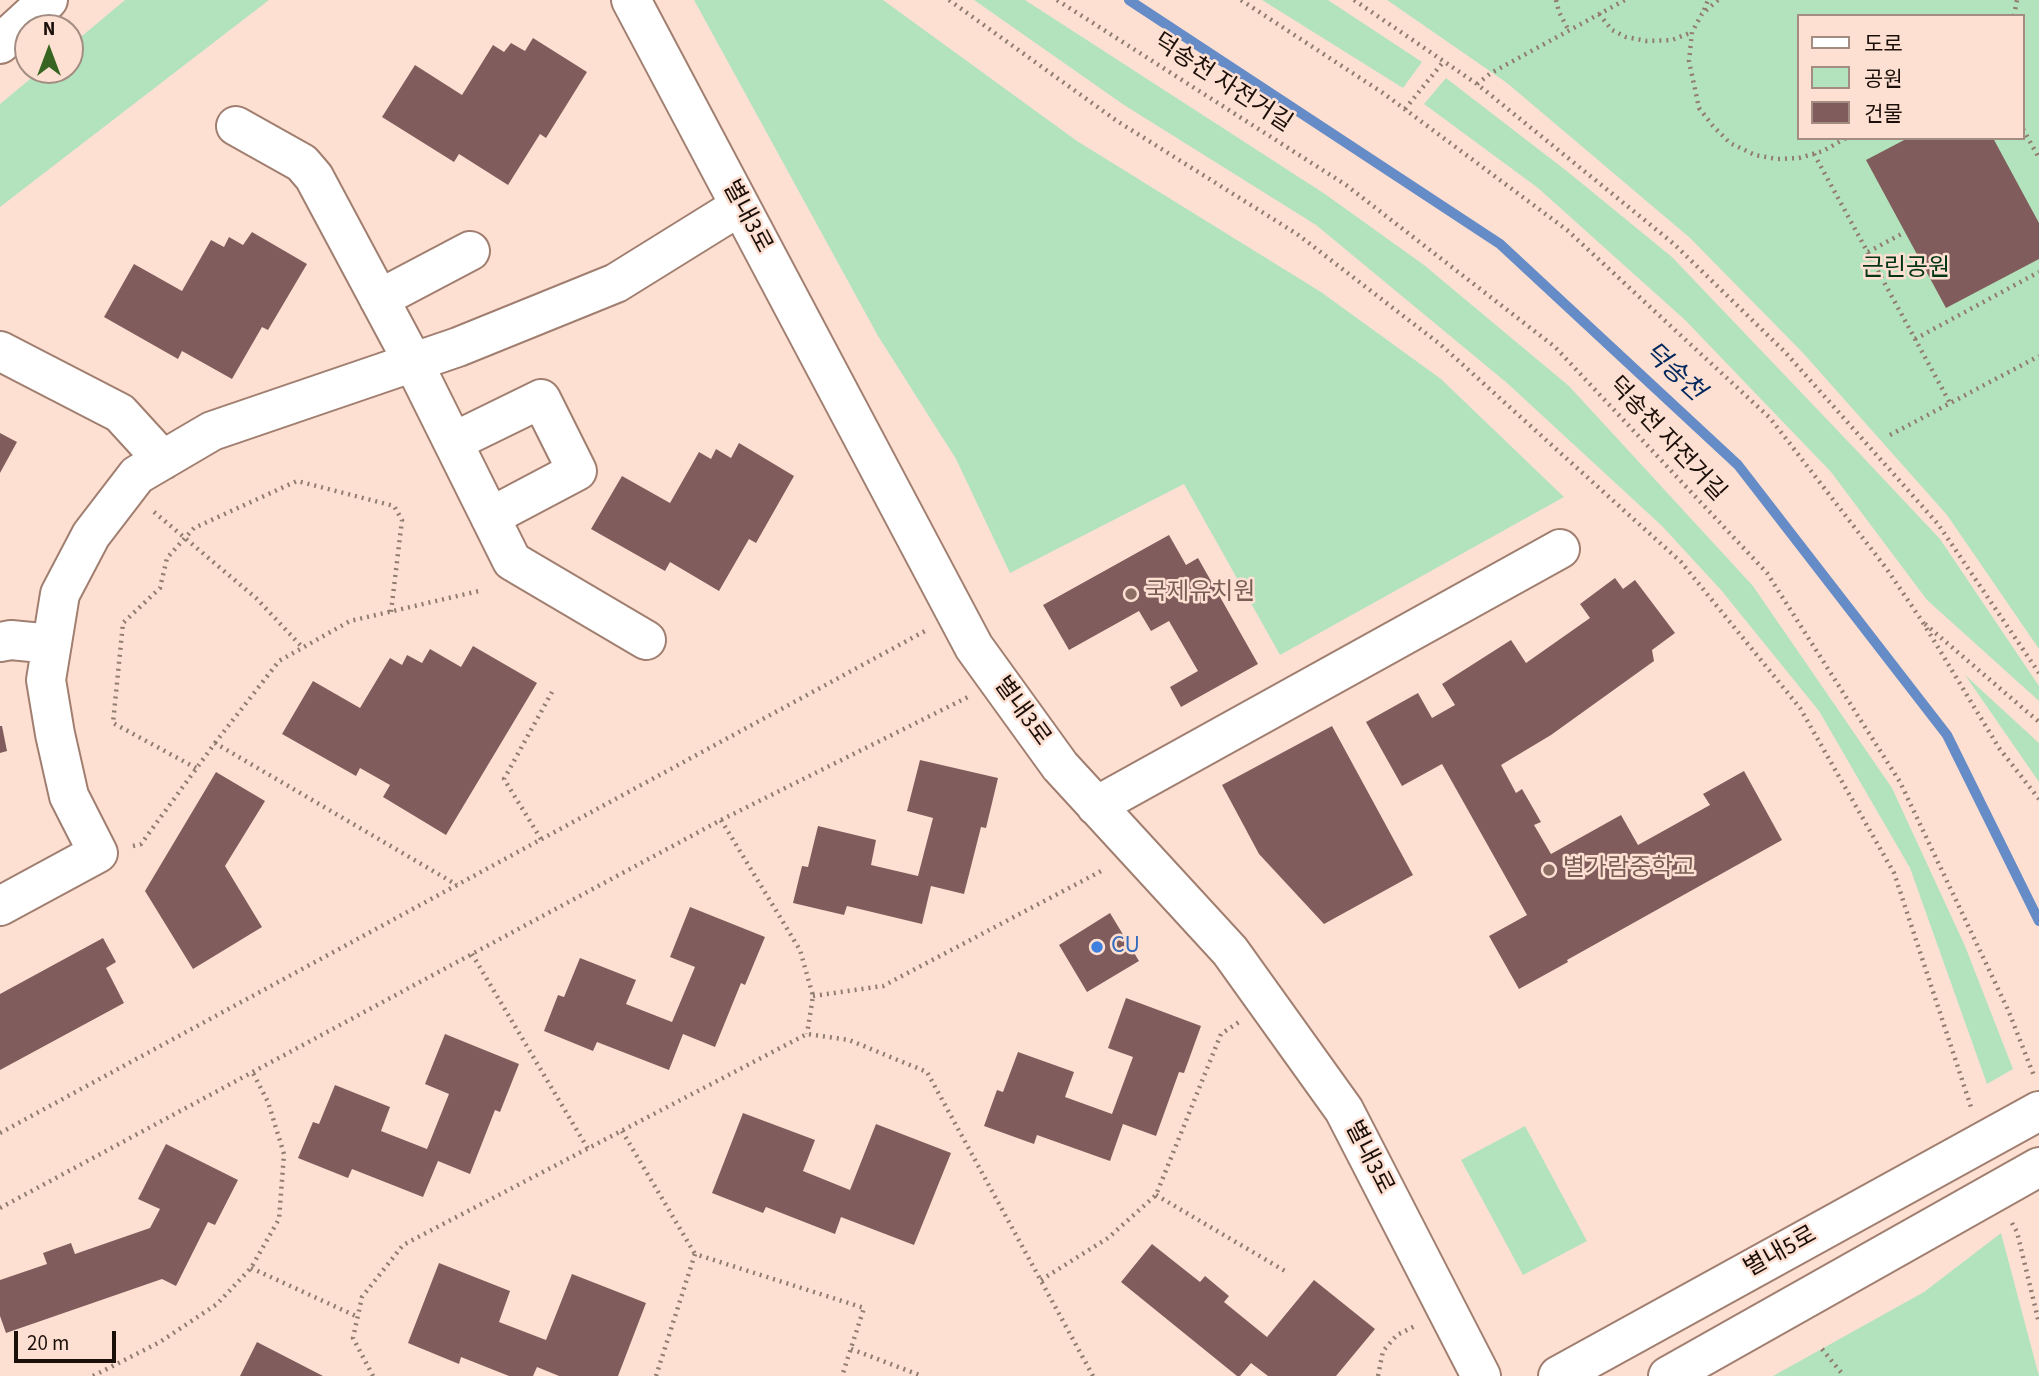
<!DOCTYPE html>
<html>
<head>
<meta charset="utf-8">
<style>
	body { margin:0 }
	#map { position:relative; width:2039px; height:1376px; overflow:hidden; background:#fee0d3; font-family:"Source Sans 3","Noto Sans KR",sans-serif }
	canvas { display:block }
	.legend { position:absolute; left:1797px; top:14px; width:228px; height:126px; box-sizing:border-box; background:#fee0d3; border:2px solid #a38c82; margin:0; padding:9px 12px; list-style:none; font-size:21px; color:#1b0f09 }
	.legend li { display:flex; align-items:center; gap:14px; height:35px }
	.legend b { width:35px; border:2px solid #a38c82 }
	.north { position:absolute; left:14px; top:14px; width:70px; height:70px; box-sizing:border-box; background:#fee0d3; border:2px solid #a38c82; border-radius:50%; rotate:0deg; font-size:19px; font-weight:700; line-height:28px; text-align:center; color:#1b0f09 }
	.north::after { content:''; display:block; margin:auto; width:24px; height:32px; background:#386421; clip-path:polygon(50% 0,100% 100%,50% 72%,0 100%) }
	.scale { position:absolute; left:14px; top:1331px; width:102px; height:32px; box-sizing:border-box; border:4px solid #1b0f09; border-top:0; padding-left:9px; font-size:21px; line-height:24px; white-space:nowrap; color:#1b0f09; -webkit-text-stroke:5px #fee0d3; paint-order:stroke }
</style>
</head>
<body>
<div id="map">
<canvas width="2039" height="1376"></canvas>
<ul class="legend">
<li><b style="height:9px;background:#fff"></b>도로</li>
<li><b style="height:19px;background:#b3e3bc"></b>공원</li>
<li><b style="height:19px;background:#805d5c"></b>건물</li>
</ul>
<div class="north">N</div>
<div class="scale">20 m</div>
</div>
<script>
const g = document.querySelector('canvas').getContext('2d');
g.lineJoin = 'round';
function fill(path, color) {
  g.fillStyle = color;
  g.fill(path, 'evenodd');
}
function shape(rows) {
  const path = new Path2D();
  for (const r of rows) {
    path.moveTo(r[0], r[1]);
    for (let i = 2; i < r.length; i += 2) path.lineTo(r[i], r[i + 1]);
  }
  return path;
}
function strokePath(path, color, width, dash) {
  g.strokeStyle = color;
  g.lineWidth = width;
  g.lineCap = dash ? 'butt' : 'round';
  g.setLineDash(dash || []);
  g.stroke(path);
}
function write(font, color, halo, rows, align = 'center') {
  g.font = font + ' "Source Sans 3","Noto Sans KR",sans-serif';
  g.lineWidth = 5;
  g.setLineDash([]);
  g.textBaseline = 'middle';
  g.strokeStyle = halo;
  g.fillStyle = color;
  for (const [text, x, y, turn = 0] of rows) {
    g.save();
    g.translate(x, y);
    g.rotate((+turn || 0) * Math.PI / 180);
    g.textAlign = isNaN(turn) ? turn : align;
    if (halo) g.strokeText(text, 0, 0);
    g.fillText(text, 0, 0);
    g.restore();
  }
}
fill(shape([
	[125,0,269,0,0,207,0,104,41,70,70,70,70,46],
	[694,0,883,0,1077,141,1321,292,1441,379,1564,497,1280,655,1184,484,1010,573,956,459,878,336],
	[974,0,1025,0,1325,194,1424,265,1569,386,1753,586,1892,788,1965,946,2013,1069,1987,1084,1910,868,1819,711,1721,590,1662,526,1507,383,1316,225,1124,105],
	[1262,0,1328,0,1422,62,1403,88],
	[1387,0,2039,0,2039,649,1947,515,1803,353,1690,238,1507,83],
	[1799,16,2023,16,2023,138,1799,138],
	[1446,78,1568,172,1672,257,1860,454,1940,539,2039,686,2039,701,1927,600,1831,472,1685,320,1538,188,1424,104],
	[1965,675,2039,743,2039,782],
	[1525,1126,1587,1241,1523,1275,1461,1160],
	[2001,1233,2039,1376,1773,1376,1924,1292]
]), '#b3e3bc');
strokePath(shape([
	[1129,0,1500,244,1738,465,1947,735,2039,921]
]), '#658cc7', 10);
fill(shape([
	[533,38,587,72,546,138,540,134,508,185,459,154,454,162,382,117,415,65,462,95,493,45,504,52,511,43,525,51],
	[1908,138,1993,138,2039,223,2039,259,1946,308,1866,160],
	[252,232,307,264,268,330,262,327,232,379,182,351,178,359,104,317,134,264,182,291,211,240,224,247,229,237,243,245],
	[0,433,17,442,0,473],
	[739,443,794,476,756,543,749,539,719,591,670,562,665,571,591,529,622,476,670,503,699,452,711,459,716,449,731,458],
	[1169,535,1186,565,1198,558,1258,664,1181,707,1170,687,1198,671,1169,621,1151,631,1139,611,1069,650,1043,605],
	[1615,578,1623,589,1635,580,1675,633,1652,650,1654,661,1551,735,1501,765,1516,793,1522,789,1541,822,1534,825,1551,854,1621,815,1638,845,1710,805,1703,794,1744,771,1782,840,1567,960,1568,962,1519,989,1489,936,1527,915,1442,764,1402,786,1366,722,1418,693,1432,718,1455,705,1442,684,1511,640,1526,663,1590,618,1580,604],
	[473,646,537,683,446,835,383,797,390,785,360,768,356,776,282,734,313,681,360,708,390,658,402,665,407,655,422,663,430,649,461,667],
	[0,726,2,726,7,751,0,753],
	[1332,726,1413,875,1324,924,1259,854,1222,785],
	[920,760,998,778,986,828,981,827,964,894,931,886,922,924,847,906,844,915,793,903,802,866,808,867,818,826,876,840,871,865,918,876,933,818,907,811],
	[216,772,265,801,225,866,262,927,193,969,145,891],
	[690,907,765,937,745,985,741,983,715,1047,683,1034,669,1070,597,1042,593,1051,544,1031,558,995,564,997,580,958,636,980,626,1004,672,1022,695,967,670,957],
	[1110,913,1139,961,1087,992,1059,945],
	[103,938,116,962,106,968,124,1003,0,1070,0,994],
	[1126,998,1201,1026,1184,1073,1179,1072,1156,1136,1123,1124,1110,1161,1037,1135,1034,1144,984,1126,997,1090,1003,1092,1018,1052,1074,1072,1065,1097,1112,1114,1133,1057,1108,1048],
	[445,1034,519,1064,500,1112,495,1110,470,1174,438,1161,423,1197,352,1169,348,1178,298,1158,313,1122,319,1124,335,1085,390,1107,381,1131,427,1149,449,1094,425,1084],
	[743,1113,815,1140,803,1171,850,1190,876,1124,951,1153,914,1245,841,1217,835,1234,766,1207,763,1213,712,1193],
	[166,1144,238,1180,215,1225,208,1222,176,1286,162,1279,6,1333,0,1316,0,1280,47,1264,43,1253,71,1243,75,1254,150,1228,160,1209,138,1199],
	[1152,1244,1200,1282,1205,1276,1229,1296,1224,1302,1267,1337,1314,1280,1375,1329,1336,1376,1268,1376,1251,1363,1240,1376,1237,1376,1121,1282],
	[439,1263,510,1291,499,1322,546,1340,572,1274,646,1303,618,1376,559,1376,537,1367,533,1376,509,1376,461,1357,459,1364,408,1343],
	[257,1342,323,1376,240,1376]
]), '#805d5c');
const minor = shape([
	[631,0,974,647,1060,766,1230,951,1344,1110,1481,1376],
	[236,126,302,163,314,177,413,362,512,561,646,640],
	[379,299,470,251],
	[0,351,120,413,163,460],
	[453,442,541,399,577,471,490,517],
	[0,642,11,640,52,644],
	[1096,806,1560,549],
	[0,906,98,853,69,796,55,734,46,680,60,594,91,535,137,475,212,431,458,347,616,283,740,206],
	[1558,1376,2039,1111],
	[1668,1376,2039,1167]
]);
const highway = shape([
	[0,44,48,0]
]);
strokePath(minor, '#a17f70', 42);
strokePath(highway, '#a17f70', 42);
strokePath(shape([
	[949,0,1117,121,1297,234,1441,345,1681,562,1800,708,1894,873,1971,1107],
	[1057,0,1346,185,1555,347,1767,573,1900,782,2009,1012,2034,1076],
	[1241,0,1383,93,1567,230,1770,418,1886,568,1922,621,1999,748,2039,799],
	[1354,0,1477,84,1674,244,1785,352,1938,524,2039,673],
	[1556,0,1559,12,1569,31],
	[1718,0,1702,14,1692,32,1689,61,1699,108,1713,126,1730,143,1755,155,1777,159,1799,158,1823,151,1846,138],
	[1704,10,1708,0],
	[1599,14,1612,30,1626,37,1647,41,1672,40,1692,32],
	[2014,16,2017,0],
	[1477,84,1491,73,1625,0],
	[1405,109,1444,61],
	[2023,129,2039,158],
	[1814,154,1950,403],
	[1868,252,1905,232],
	[1915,339,2039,272],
	[1890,435,2039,356],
	[154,512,256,598,303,648],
	[1925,624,2039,722],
	[215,743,279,661,350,621,479,591],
	[196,768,113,723,123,623,160,588,167,558,194,528,297,481,394,506,402,520,391,612],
	[721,820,800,950,813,996,807,1034],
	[541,839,504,779,552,692],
	[133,846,141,844,215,743,457,885],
	[472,954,588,1149],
	[813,996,883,986,1105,869],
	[622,1131,695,1254],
	[0,1133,925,631],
	[1156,1195,1285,1271],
	[0,1208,721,820,968,697],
	[2012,1223,2017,1232,2039,1323],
	[251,1268,358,1317],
	[1041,1280,1108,1238,1156,1195,1221,1034,1239,1022],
	[851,1349,922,1376],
	[1822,1349,1844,1376],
	[93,1376,160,1342,217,1304,251,1268,279,1219,284,1154,268,1102,253,1073],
	[373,1376,353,1338,362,1297,403,1245,807,1034,849,1040,927,1072,1093,1376],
	[656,1376,695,1254,864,1308,842,1376],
	[1378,1376,1383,1351,1397,1335,1417,1325]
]), '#917c72', 4.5, [2, 5]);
strokePath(minor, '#fff', 38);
strokePath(highway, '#fff', 38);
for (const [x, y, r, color] of [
	[1131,594,7,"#8d6e63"],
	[1549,870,7,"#8d6e63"],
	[1097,947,7,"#3f7fe0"]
]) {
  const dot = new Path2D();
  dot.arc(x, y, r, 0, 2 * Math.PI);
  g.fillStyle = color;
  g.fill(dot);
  strokePath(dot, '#fee0d3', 2.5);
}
write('24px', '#1b0f09', '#fee0d3', [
	["덕송천 자전거길",1222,84,33],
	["별내3로",746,217,62],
	["덕송천 자전거길",1666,440,47],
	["별내3로",1021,712,54],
	["별내3로",1368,1158,63],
	["별내5로",1781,1253,-29]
]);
write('24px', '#023616', '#fee0d3', [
	["근린공원",1906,270]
]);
write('24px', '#785e54', '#fee0d3', [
	["국제유치원",1145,594],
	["별가람중학교",1563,870]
], 'left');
write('24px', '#366cbe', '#fee0d3', [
	["CU",1111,947]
], 'left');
write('italic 26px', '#02275c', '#fee0d3', [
	["덕송천",1673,373,43]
]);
</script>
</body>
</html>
